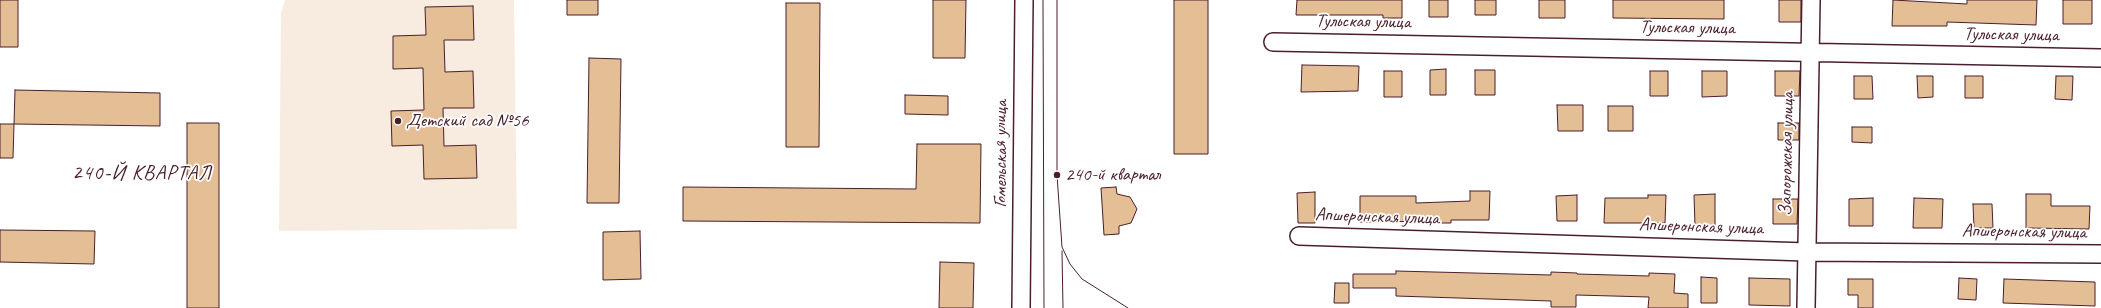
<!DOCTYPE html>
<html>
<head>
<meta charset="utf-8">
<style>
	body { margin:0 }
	canvas { display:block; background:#fff }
</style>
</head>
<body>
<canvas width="2101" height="308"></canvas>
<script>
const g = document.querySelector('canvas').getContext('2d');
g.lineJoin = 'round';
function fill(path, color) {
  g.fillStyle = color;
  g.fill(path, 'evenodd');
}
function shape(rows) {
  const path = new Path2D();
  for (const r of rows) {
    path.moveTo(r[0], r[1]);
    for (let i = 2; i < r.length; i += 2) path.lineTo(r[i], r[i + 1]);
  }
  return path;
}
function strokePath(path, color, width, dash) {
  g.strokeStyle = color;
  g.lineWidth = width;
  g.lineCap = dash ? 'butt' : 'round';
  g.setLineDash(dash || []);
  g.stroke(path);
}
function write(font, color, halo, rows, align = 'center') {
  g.font = font + ' Caveat,sans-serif';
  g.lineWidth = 3.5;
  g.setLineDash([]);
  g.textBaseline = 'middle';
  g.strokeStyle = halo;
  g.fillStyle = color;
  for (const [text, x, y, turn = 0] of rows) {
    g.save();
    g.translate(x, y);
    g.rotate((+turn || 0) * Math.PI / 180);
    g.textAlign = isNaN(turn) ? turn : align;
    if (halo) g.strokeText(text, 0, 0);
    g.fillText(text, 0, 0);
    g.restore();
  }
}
fill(shape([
	[285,0,514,0,517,229,279,231,281,13]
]), '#f7ecdf');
const building = shape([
	[0,0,18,0,18,47,0,47,0,0],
	[567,0,598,0,598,15,567,15,567,0],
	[933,0,966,0,965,58,933,58,933,0],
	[1174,0,1208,0,1208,154,1174,154,1174,0],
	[1297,0,1402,0,1402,18,1383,18,1383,15,1296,15,1297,0],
	[1429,0,1448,0,1448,17,1429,17,1429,0],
	[1475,0,1496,0,1496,15,1475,15,1475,0],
	[1539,0,1565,0,1565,18,1539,18,1539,0],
	[1613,0,1724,0,1724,19,1613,18,1613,0],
	[1779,0,1801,0,1801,22,1779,22,1779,0],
	[1893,0,1967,4,1967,0,2037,0,2036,25,1947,22,1947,26,1892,26,1893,0],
	[2063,0,2092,0,2092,24,2063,24,2063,0],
	[786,3,820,3,819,147,786,147,786,3],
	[473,6,474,40,444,40,445,72,473,71,474,108,443,108,444,146,476,145,477,178,424,179,423,145,392,146,391,111,424,110,423,68,393,69,393,36,426,35,425,7,473,6],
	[589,58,621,59,619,203,587,203,589,58],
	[1302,65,1359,66,1358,91,1301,92,1302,65],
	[1446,69,1446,95,1430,95,1430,70,1446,69],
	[1475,70,1495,70,1495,95,1475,95,1475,70],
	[1384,71,1402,71,1402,97,1384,97,1384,71],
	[1650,71,1668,71,1668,96,1650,96,1650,71],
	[1702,71,1727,71,1727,96,1702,97,1702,71],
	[1775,71,1800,71,1799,96,1775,96,1775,71],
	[1854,76,1872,76,1873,99,1854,99,1854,76],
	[1917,76,1933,76,1933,97,1918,98,1917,76],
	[1965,76,1983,76,1983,98,1965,98,1965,76],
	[2056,76,2073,76,2072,100,2055,99,2056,76],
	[15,90,160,93,160,126,14,124,15,90],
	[905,95,948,96,948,115,905,114,905,95],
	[1557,105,1583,105,1583,131,1558,131,1557,105],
	[1608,106,1633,106,1633,131,1608,131,1608,106],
	[187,123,219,123,219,308,187,308,187,123],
	[1778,123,1799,123,1799,140,1778,140,1778,123],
	[0,124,14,124,13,158,0,158,0,124],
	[1852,127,1872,127,1872,143,1852,142,1852,127],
	[917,144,981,144,980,223,683,221,683,187,916,189,917,144],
	[1116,187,1117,194,1130,197,1137,209,1131,223,1119,226,1119,234,1104,235,1101,188,1116,187],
	[1470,191,1490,191,1489,220,1451,220,1451,223,1433,223,1433,221,1360,222,1360,196,1416,196,1416,203,1470,201,1470,191],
	[1315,192,1315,223,1298,223,1297,193,1315,192],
	[1715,194,1715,226,1695,226,1694,195,1715,194],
	[2026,194,2051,194,2051,206,2090,206,2089,229,2026,228,2026,194],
	[1577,195,1577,221,1557,221,1556,196,1577,195],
	[1648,195,1666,195,1665,223,1604,223,1605,198,1648,198,1648,195],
	[1873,198,1873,226,1849,226,1849,199,1873,198],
	[1914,198,1943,199,1942,228,1913,228,1914,198],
	[1773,199,1798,199,1797,224,1773,224,1773,199],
	[1973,204,1992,204,1993,228,1974,228,1973,204],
	[0,230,95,231,94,264,0,262,0,230],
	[640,231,641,279,603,280,603,232,640,231],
	[940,262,974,263,973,308,939,308,940,262],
	[1396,271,1551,275,1551,272,1577,273,1577,274,1649,276,1649,273,1675,274,1674,293,1688,294,1688,308,1648,308,1649,297,1576,295,1576,307,1551,307,1551,301,1396,296,1396,288,1353,288,1353,274,1396,274,1396,271],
	[1701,277,1717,278,1717,303,1701,303,1701,277],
	[1749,278,1790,279,1790,306,1749,305,1749,278],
	[1959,278,1977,279,1976,300,1958,299,1959,278],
	[1848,279,1873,279,1873,308,1858,308,1858,295,1848,295,1848,279],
	[2004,279,2095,282,2095,306,2003,303,2004,279],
	[1335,283,1349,283,1349,303,1334,303,1335,283]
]);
fill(building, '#e4be94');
strokePath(building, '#4a1f2b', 1);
const street = shape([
	[1273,42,2101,58],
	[1299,236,1807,252,2101,254],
	[1021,308,1024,0],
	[1806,308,1811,0]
]);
strokePath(street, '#4a1f2b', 20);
strokePath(street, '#fff', 17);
strokePath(shape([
	[1043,0,1044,308],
	[1057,0,1057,175,1062,247,1070,264,1082,279,1128,308],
	[1062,251,1063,308]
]), '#4a1f2b', 1);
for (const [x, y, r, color] of [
	[398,121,4,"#4a1f2b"],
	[1057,175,4,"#4a1f2b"]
]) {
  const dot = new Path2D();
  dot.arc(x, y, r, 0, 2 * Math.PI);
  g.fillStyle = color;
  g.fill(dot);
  strokePath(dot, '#fff', 1.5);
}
write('19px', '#4a1f2b', '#fff', [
	["Тульская улица",1363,22,1],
	["Тульская улица",1687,28,1],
	["Тульская улица",2011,35,1],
	["Гомельская улица",1001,154,-90],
	["Запорожская улица",1787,154,-89],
	["Апшеронская улица",1377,217,2],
	["Апшеронская улица",1701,227,2],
	["Апшеронская улица",2024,232,1]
]);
write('19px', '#4a1f2b', '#fff', [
	["Детский сад №56",406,121],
	["240-й квартал",1065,175]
], 'left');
g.letterSpacing = '1px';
write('21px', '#4a1f2b', '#fff', [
	["240-Й КВАРТАЛ",142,173]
]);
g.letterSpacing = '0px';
</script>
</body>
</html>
